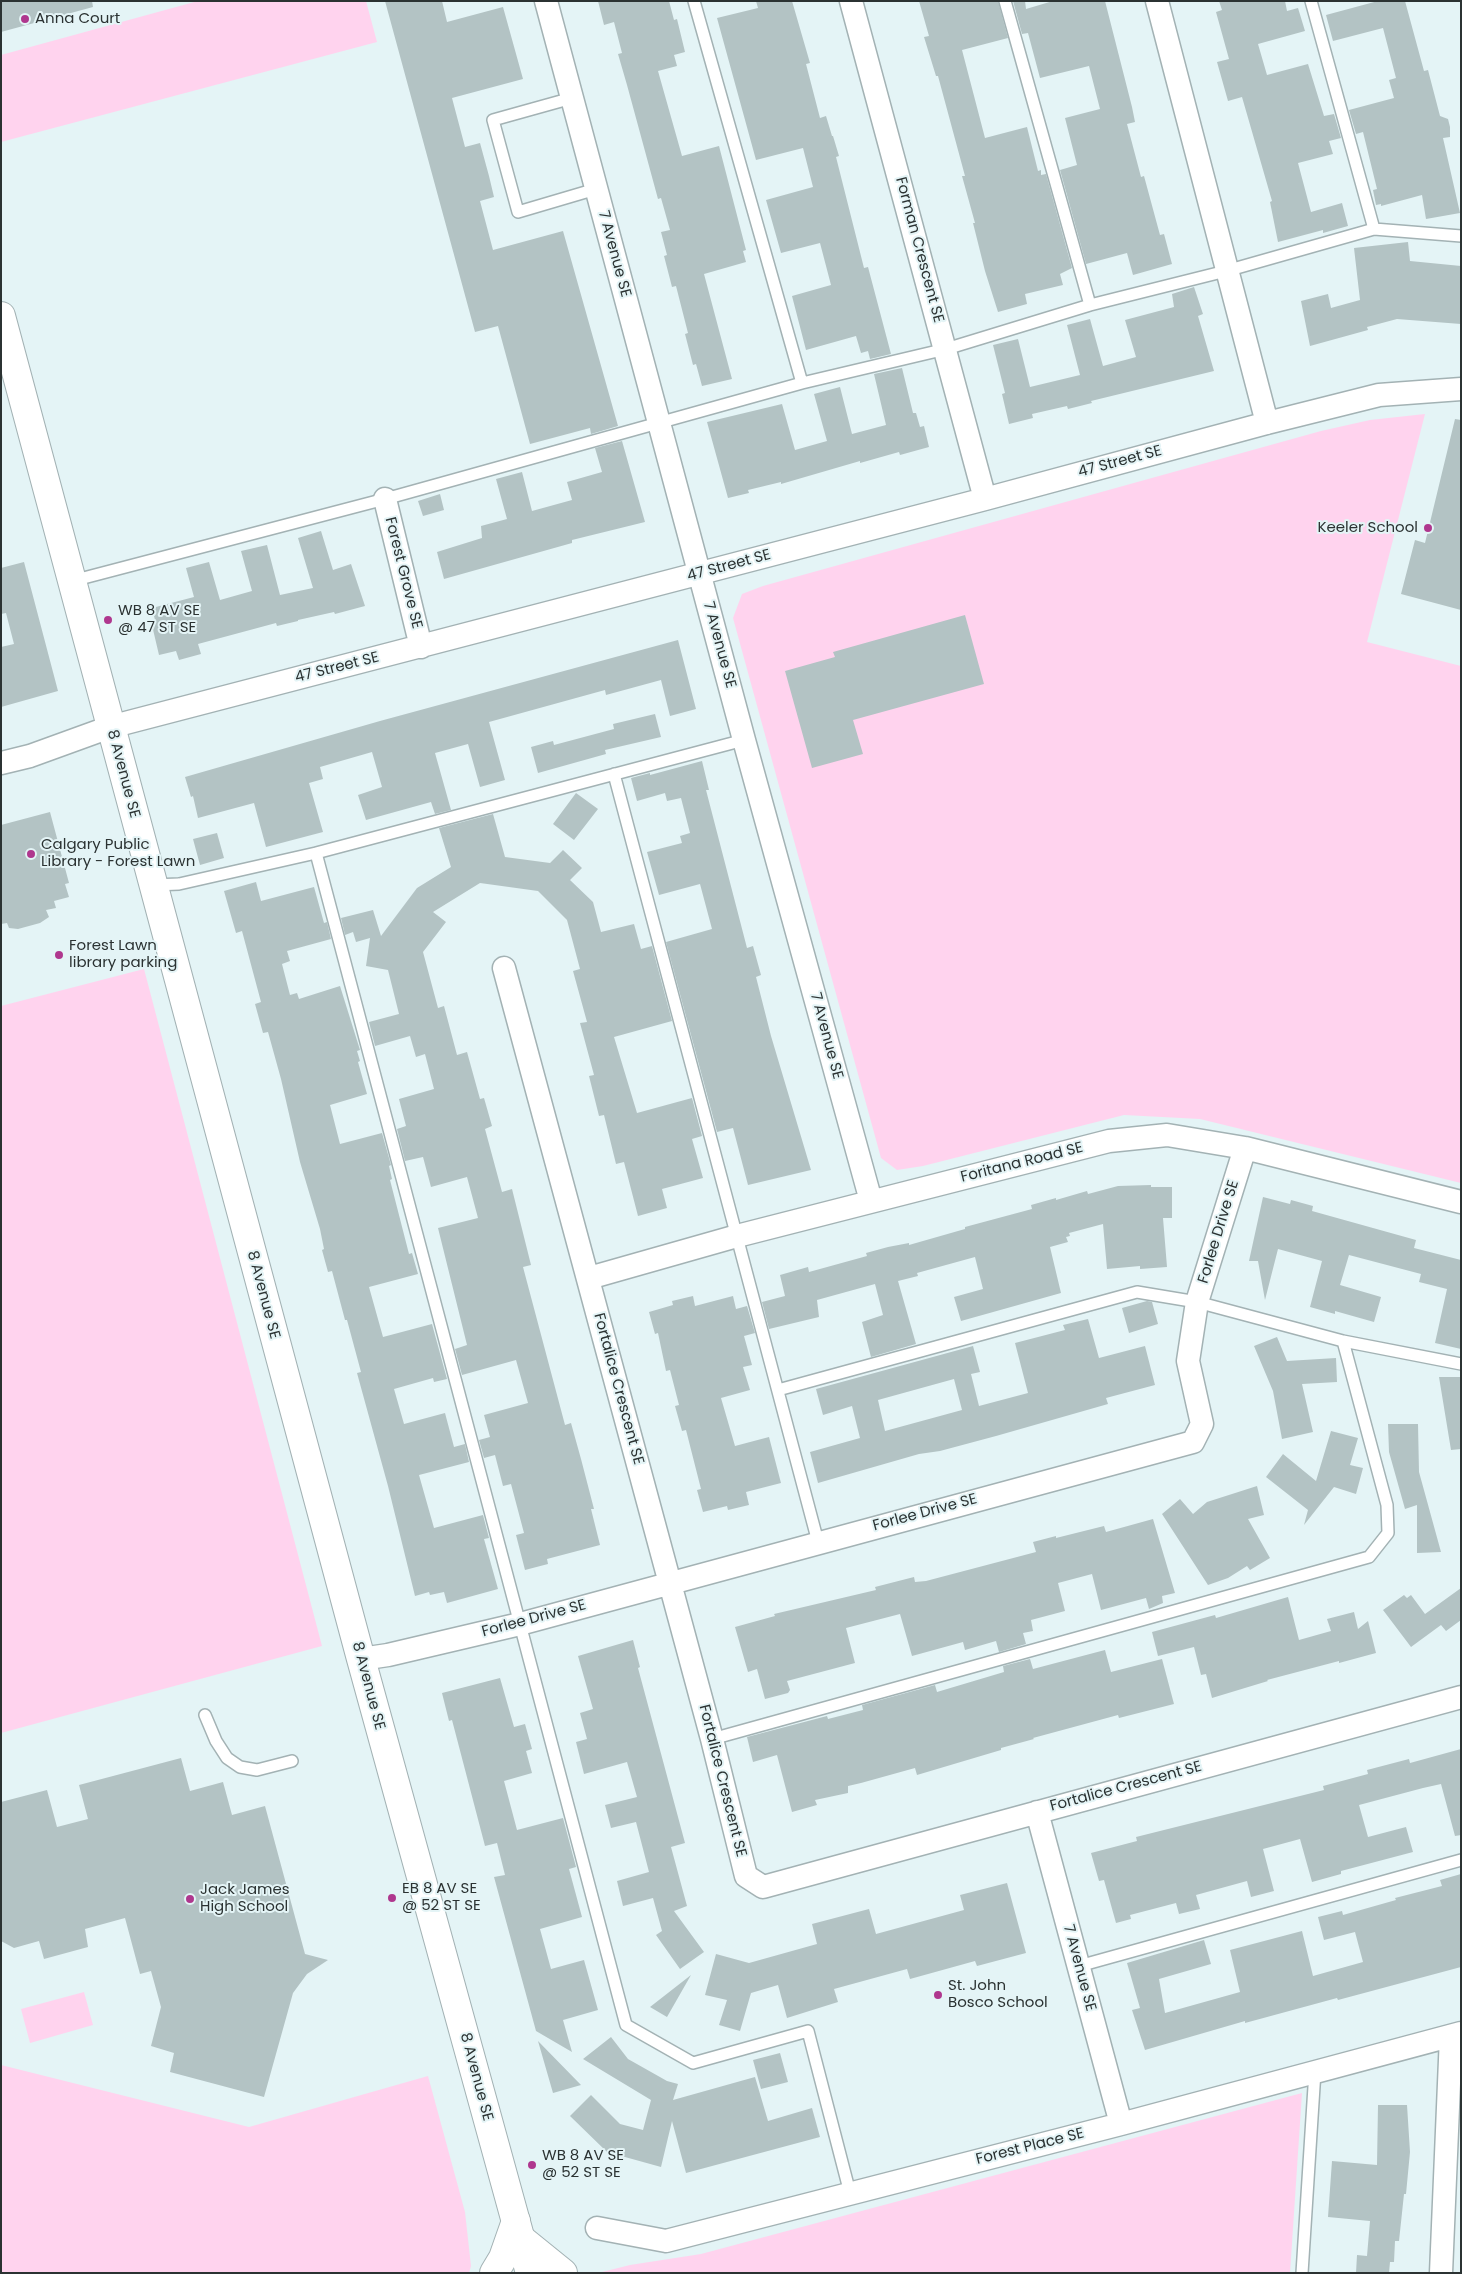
<!DOCTYPE html>
<html>
<head>
<meta charset="utf-8">
<style>
	body { margin:0 }
	#map { position:relative; width:1462px; height:2274px; overflow:hidden; background:#e4f4f6; font-family:Poppins,sans-serif }
	canvas { display:block }
	.frame { position:absolute; inset:0; border:2px solid #2b3232; pointer-events:none }
</style>
</head>
<body>
<div id="map">
<canvas width="1462" height="2274"></canvas>
<div class="frame"></div>
</div>
<script>
const g = document.querySelector('canvas').getContext('2d');
g.lineJoin = 'round';
function fill(path, color) {
  g.fillStyle = color;
  g.fill(path, 'evenodd');
}
function shape(rows) {
  const path = new Path2D();
  for (const r of rows) {
    path.moveTo(r[0], r[1]);
    for (let i = 2; i < r.length; i += 2) path.lineTo(r[i], r[i + 1]);
  }
  return path;
}
function strokePath(path, color, width, dash) {
  g.strokeStyle = color;
  g.lineWidth = width;
  g.lineCap = dash ? 'butt' : 'round';
  g.setLineDash(dash || []);
  g.stroke(path);
}
function write(font, color, halo, rows, align = 'center') {
  g.font = font + ' Poppins,sans-serif';
  g.lineWidth = 4;
  g.setLineDash([]);
  g.textBaseline = 'middle';
  g.strokeStyle = halo;
  g.fillStyle = color;
  for (const [text, x, y, turn = 0] of rows) {
    g.save();
    g.translate(x, y);
    g.rotate((+turn || 0) * Math.PI / 180);
    g.textAlign = isNaN(turn) ? turn : align;
    if (halo) g.strokeText(text, 0, 0);
    g.fillText(text, 0, 0);
    g.restore();
  }
}
fill(shape([
	[198,1,366,1,377,42,1,142,1,55],
	[1425,414,1367,642,1461,666,1461,1183,1200,1119,1124,1115,923,1166,897,1170,881,1158,733,618,742,594,763,586,1321,431,1370,420],
	[144,969,322,1646,1,1733,1,1006],
	[84,1992,93,2025,30,2043,21,2009],
	[1,2065,249,2127,428,2076,465,2212,471,2266,469,2273,1,2273],
	[1302,2093,1290,2273,598,2273,630,2265,701,2254]
]), '#ffd3ee');
fill(shape([
	[1,1,92,1,93,7,1,32],
	[385,1,442,1,447,22,503,7,523,79,452,98,465,147,480,143,489,176,494,197,480,201,493,250,563,231,618,426,591,434,590,428,530,444,498,326,475,332],
	[598,1,669,1,674,20,677,19,685,52,674,55,677,66,658,71,682,156,719,146,746,250,743,251,746,262,704,274,732,379,702,386,696,364,693,365,685,334,688,333,676,286,672,287,664,256,667,255,661,232,670,230,661,198,658,199,627,85,618,54,622,53,614,22,604,25],
	[756,1,792,1,810,63,806,64,820,118,826,116,832,136,833,136,839,156,836,157,864,268,868,267,891,354,870,359,868,351,861,353,856,336,806,350,792,296,831,285,820,243,781,253,766,200,813,187,803,148,756,160,717,18,758,8],
	[919,1,998,1,1008,38,962,50,985,138,1027,127,1038,171,1041,170,1041,175,1046,174,1072,268,1060,274,1063,285,1025,294,1027,304,998,312,985,271,973,223,975,223,962,176,965,176,938,76,936,76,924,37,929,36],
	[1013,1,1025,1,1026,9,1053,1,1105,1,1132,107,1135,122,1127,124,1141,177,1144,176,1160,235,1164,234,1172,264,1133,275,1127,253,1086,264,1060,170,1077,165,1065,118,1100,109,1089,66,1040,78,1028,33,1022,34],
	[1219,1,1285,1,1287,11,1298,8,1305,31,1258,44,1267,75,1308,64,1324,116,1334,114,1341,138,1329,141,1333,154,1298,163,1311,212,1342,203,1348,226,1323,233,1323,230,1278,242,1270,202,1272,201,1242,97,1228,101,1217,62,1229,59,1216,12,1222,10],
	[1378,1,1405,1,1424,71,1428,70,1440,116,1448,119,1450,127,1450,137,1443,138,1460,213,1426,219,1422,195,1381,206,1381,204,1376,205,1373,190,1377,189,1363,132,1356,134,1349,110,1394,98,1389,80,1396,78,1383,28,1333,41,1326,15],
	[1408,242,1410,261,1461,266,1461,324,1397,319,1367,327,1368,330,1310,346,1301,301,1328,294,1331,308,1360,300,1354,248],
	[1194,287,1203,314,1198,316,1214,371,1091,401,1092,403,1068,409,1067,406,1032,414,1033,418,1009,424,1002,394,1005,393,993,345,1018,339,1030,387,1080,375,1067,325,1090,319,1103,366,1136,357,1125,320,1174,307,1172,294],
	[902,368,913,413,916,413,920,427,924,426,929,447,900,455,899,452,860,463,860,461,781,484,781,482,748,490,749,493,728,498,707,422,782,404,795,450,827,441,814,394,840,387,852,434,886,425,874,374],
	[1455,419,1461,420,1461,610,1401,594,1415,540,1425,543],
	[622,441,645,522,572,540,572,543,444,579,437,552,482,538,481,526,507,519,496,479,522,472,532,511,572,500,567,482,602,472,595,448],
	[440,494,444,510,423,516,418,501],
	[321,531,333,570,351,564,365,606,335,614,334,612,298,620,298,621,277,626,276,623,198,644,201,654,179,660,176,651,159,655,151,621,155,620,152,608,194,597,186,568,209,562,220,600,252,591,241,551,267,545,280,595,313,588,298,538],
	[24,562,58,691,1,707,1,647,14,644,6,613,1,614,1,568],
	[965,615,984,684,853,720,863,754,812,768,785,671,835,657,833,652],
	[678,640,696,709,670,716,661,680,606,695,605,690,489,722,505,780,480,787,468,744,435,753,451,810,435,814,431,802,366,820,358,795,382,787,372,752,320,767,323,779,309,783,323,832,266,847,254,803,198,818,193,796,191,797,185,777,380,721],
	[655,714,661,737,605,750,606,754,538,773,531,747,553,741,554,745,614,729,613,724],
	[702,761,709,790,706,790,747,948,753,946,761,975,756,977,771,1036,811,1170,748,1185,733,1128,717,1132,666,942,712,929,700,884,659,895,647,852,682,843,680,836,690,833,681,798,667,801,665,793,637,801,631,778,650,773,650,775],
	[576,793,598,809,574,840,553,824],
	[50,812,69,883,65,884,69,897,54,901,56,908,46,910,49,917,40,923,18,929,9,928,7,923,1,924,1,825],
	[493,814,505,857,550,863,563,850,582,868,570,880,593,902,601,932,634,924,641,949,652,946,672,1021,614,1037,637,1113,692,1098,702,1136,692,1139,703,1178,662,1189,667,1208,638,1216,624,1162,616,1164,604,1115,599,1116,589,1076,594,1075,580,1023,587,1022,573,971,580,969,567,920,538,891,480,883,433,912,446,922,423,952,438,1008,444,1006,457,1055,467,1052,480,1099,484,1098,492,1126,485,1129,502,1192,512,1189,531,1265,523,1267,565,1425,571,1423,581,1459,594,1509,591,1509,600,1545,547,1559,548,1564,525,1570,516,1535,524,1533,511,1484,503,1486,495,1455,484,1458,479,1440,490,1437,484,1415,528,1403,516,1360,462,1375,455,1349,467,1345,438,1228,478,1218,467,1177,431,1187,423,1157,405,1161,397,1129,406,1126,399,1099,434,1089,425,1054,416,1057,410,1036,375,1046,369,1022,399,1014,388,970,366,966,370,938,356,942,353,932,345,935,341,918,373,910,381,936,417,888,451,867,439,828],
	[217,833,224,858,200,865,193,839],
	[256,882,261,901,314,887,324,923,327,922,331,939,287,951,290,961,282,964,290,995,297,993,299,999,340,986,360,1050,357,1051,360,1061,358,1062,367,1094,330,1105,340,1144,382,1133,391,1165,389,1166,392,1179,390,1180,409,1254,412,1253,418,1274,369,1287,383,1337,432,1324,447,1379,434,1382,433,1378,394,1389,404,1424,445,1413,454,1447,465,1444,469,1462,419,1475,434,1528,483,1515,489,1538,484,1539,498,1589,447,1603,444,1592,430,1595,429,1592,415,1596,388,1486,357,1373,361,1372,347,1320,345,1320,332,1271,328,1272,322,1250,324,1249,320,1229,300,1162,281,1079,268,1032,263,1033,255,1004,261,1002,242,931,236,933,224,891],
	[1151,1185,1151,1187,1172,1187,1172,1218,1163,1218,1167,1267,1140,1269,1140,1266,1107,1269,1103,1224,1069,1233,1070,1236,1066,1237,1068,1242,1050,1247,1061,1293,961,1321,954,1297,983,1289,975,1257,917,1273,918,1276,898,1281,916,1344,871,1357,862,1322,883,1315,875,1284,817,1300,819,1317,769,1329,762,1302,785,1296,780,1275,808,1267,809,1272,867,1256,866,1253,888,1247,909,1243,909,1245,965,1229,965,1227,1032,1209,1031,1205,1056,1198,1056,1200,1087,1191,1088,1194,1118,1186],
	[1263,1197,1290,1204,1291,1200,1313,1206,1312,1211,1416,1240,1414,1248,1461,1260,1461,1349,1435,1343,1447,1289,1419,1282,1421,1274,1349,1255,1340,1285,1381,1297,1374,1322,1335,1311,1335,1314,1310,1307,1322,1261,1278,1249,1265,1300,1258,1261,1249,1261],
	[693,1296,695,1306,733,1296,736,1309,747,1306,755,1333,744,1336,752,1365,743,1367,750,1390,721,1398,735,1446,769,1437,781,1483,746,1492,749,1505,728,1510,727,1506,703,1512,697,1490,701,1489,686,1430,682,1431,675,1406,679,1405,670,1370,666,1371,658,1333,655,1334,649,1312,673,1305,672,1301],
	[1147,1301,1152,1302,1158,1324,1129,1333,1122,1308],
	[1088,1319,1099,1358,1145,1346,1155,1385,1106,1398,1108,1404,996,1436,940,1451,919,1454,818,1483,810,1452,860,1438,852,1406,823,1415,816,1389,973,1346,980,1372,971,1374,979,1406,1028,1393,1015,1343,1065,1330,1063,1325],
	[954,1379,962,1410,885,1431,878,1400],
	[1277,1337,1287,1361,1336,1358,1337,1382,1302,1384,1313,1432,1282,1439,1273,1391,1254,1346],
	[1439,1377,1460,1377,1461,1449,1451,1450],
	[1388,1424,1418,1424,1419,1472,1441,1552,1417,1553,1417,1505,1405,1509,1389,1452],
	[1331,1431,1358,1438,1350,1465,1363,1468,1356,1494,1334,1487,1304,1525,1308,1510,1266,1477,1283,1454,1316,1481],
	[1257,1486,1264,1515,1248,1519,1270,1558,1250,1570,1247,1566,1228,1578,1208,1585,1162,1514,1180,1499,1193,1514,1207,1502],
	[1153,1519,1175,1593,1162,1596,1163,1603,1149,1609,1146,1598,1101,1610,1092,1574,1058,1583,1065,1611,1031,1620,1033,1631,1023,1633,1026,1644,999,1652,996,1641,965,1650,963,1642,912,1656,900,1614,846,1628,855,1663,787,1681,790,1690,788,1693,765,1699,757,1669,748,1672,735,1627,775,1616,774,1614,876,1590,875,1587,914,1577,915,1582,926,1581,1036,1552,1033,1542,1056,1536,1056,1538,1104,1526,1106,1532],
	[1461,1588,1461,1620,1446,1631,1441,1625,1411,1647,1383,1610,1404,1595,1407,1598,1411,1595,1425,1614],
	[1288,1597,1299,1640,1331,1631,1327,1619,1354,1612,1358,1629,1368,1621,1376,1653,1339,1663,1339,1661,1267,1680,1268,1681,1212,1698,1206,1674,1201,1675,1194,1647,1158,1656,1152,1632,1215,1615,1216,1618],
	[633,1640,640,1667,638,1668,685,1843,671,1847,687,1906,674,1911,704,1952,680,1969,656,1935,662,1931,653,1898,623,1906,617,1881,649,1872,636,1822,611,1828,605,1805,637,1797,627,1762,584,1774,576,1742,587,1739,580,1713,593,1709,578,1656],
	[1105,1650,1111,1672,1162,1659,1174,1704,1119,1718,1118,1715,1033,1738,1034,1739,1001,1748,1001,1750,917,1775,915,1768,861,1783,848,1786,848,1793,815,1800,817,1805,792,1812,777,1755,753,1762,747,1737,827,1716,828,1719,863,1710,862,1705,935,1685,937,1692,1004,1672,1003,1666,1030,1659,1033,1669],
	[500,1678,514,1727,525,1724,532,1749,526,1751,532,1773,504,1781,517,1830,563,1818,576,1867,569,1869,582,1917,540,1929,551,1969,584,1960,598,2010,563,2020,572,2052,536,2031,494,1877,505,1875,497,1843,485,1846,452,1720,449,1721,442,1693],
	[1461,1749,1461,1835,1455,1836,1441,1784,1423,1788,1359,1805,1368,1837,1406,1827,1413,1852,1341,1871,1341,1874,1312,1882,1300,1839,1263,1849,1274,1891,1251,1897,1247,1881,1196,1895,1200,1909,1179,1914,1176,1903,1130,1915,1131,1919,1116,1923,1104,1880,1099,1881,1091,1853,1137,1841,1136,1837,1324,1790,1323,1786,1368,1774,1367,1770,1409,1759,1410,1763],
	[181,1758,190,1791,223,1782,232,1815,265,1806,305,1954,328,1960,307,1974,293,1993,264,2097,170,2072,174,2053,151,2046,161,2007,151,1971,140,1974,125,1918,85,1929,88,1947,44,1959,39,1941,14,1948,1,1941,1,1802,47,1790,57,1827,88,1819,79,1785],
	[1461,1874,1461,1967,1338,2000,1337,1998,1245,2023,1245,2021,1145,2050,1132,2010,1140,2008,1127,1963,1204,1940,1211,1964,1159,1979,1165,2013,1240,1992,1230,1950,1302,1931,1313,1976,1363,1962,1355,1932,1324,1940,1318,1917,1342,1911,1343,1915,1396,1900,1395,1898,1442,1886,1440,1880],
	[1007,1883,1026,1953,977,1966,975,1961,910,1979,907,1969,834,1989,838,2002,787,2018,778,1985,751,1993,740,2031,719,2025,727,2000,705,1995,716,1954,749,1963,817,1944,812,1924,869,1909,876,1934,964,1910,960,1895],
	[691,1975,667,2017,650,2007],
	[611,2037,628,2059,667,2081,678,2084,673,2100,755,2077,768,2121,812,2108,820,2137,686,2173,672,2121,661,2167,607,2152,570,2116,591,2095,620,2124,643,2130,651,2100,583,2059],
	[538,2041,581,2085,553,2093],
	[780,2053,788,2082,761,2089,753,2060],
	[1378,2105,1407,2105,1410,2152,1406,2194,1404,2194,1399,2241,1395,2241,1394,2262,1390,2262,1389,2273,1356,2273,1357,2255,1367,2256,1370,2221,1328,2217,1332,2161,1377,2165]
]), '#b3c3c4');
const service = shape([
	[694,1,802,383],
	[1005,1,1090,305],
	[1311,1,1374,229],
	[572,98,493,120,518,212,596,189],
	[72,581,385,499,802,383,946,349,1090,305,1226,271,1374,229,1461,236],
	[614,774,818,1542],
	[316,853,626,2025,693,2063,808,2031,850,2193],
	[154,885,179,884,316,853,744,740],
	[778,1390,1137,1292,1197,1302,1343,1341,1461,1364],
	[205,1715,216,1741,227,1758,240,1767,257,1770,292,1761],
	[712,1739,1369,1557,1388,1533,1387,1505,1343,1341],
	[1079,1966,1461,1860],
	[1302,2273,1315,2071]
]);
const minor = shape([
	[546,1,744,740,871,1201],
	[851,1,985,499],
	[1157,1,1267,423],
	[385,499,421,647],
	[1,763,30,756,110,727,985,499,1267,423,1379,395,1461,389],
	[504,968,712,1739,746,1876,763,1887,1461,1697],
	[589,1278,737,1236,1109,1141,1167,1135,1245,1148,1461,1202],
	[361,1659,388,1655,520,1624,1193,1442,1202,1424,1188,1361,1197,1302,1245,1148],
	[1037,1812,1121,2124],
	[597,2228,666,2241,1121,2124,1461,2033],
	[1441,2273,1451,2036]
]);
const tertiary = shape([
	[1,316,361,1659,530,2273]
]);
const secondary = shape([
	[521,2239,563,2273],
	[494,2273,503,2258,516,2221]
]);
strokePath(service, '#a3b2b4', 14);
strokePath(minor, '#a3b2b4', 25);
strokePath(tertiary, '#a3b2b4', 30);
strokePath(secondary, '#a3b2b4', 30);
strokePath(service, '#fff', 11);
strokePath(minor, '#fff', 22);
strokePath(tertiary, '#fff', 28);
strokePath(secondary, '#fff', 28);
for (const [x, y, r, color] of [
	[25,19,5,"#af378e"],
	[1428,528,5,"#af378e"],
	[108,620,5,"#af378e"],
	[31,854,5,"#af378e"],
	[59,955,5,"#af378e"],
	[392,1898,5,"#af378e"],
	[190,1899,5,"#af378e"],
	[938,1995,5,"#af378e"],
	[532,2165,5,"#af378e"]
]) {
  const dot = new Path2D();
  dot.arc(x, y, r, 0, 2 * Math.PI);
  g.fillStyle = color;
  g.fill(dot);
  strokePath(dot, '#e4f4f6', 2);
}
write('15px', '#2b3232', '#e4f4f6', [
	["Anna Court",35,19],
	["Keeler School",1418,528,"right"],
	["WB 8 AV SE",118,611],
	["@ 47 ST SE",118,628],
	["Calgary Public",41,845],
	["Library - Forest Lawn",41,862],
	["Forest Lawn",69,946],
	["library parking",69,963],
	["EB 8 AV SE",402,1889],
	["@ 52 ST SE",402,1906],
	["Jack James",200,1890],
	["High School",200,1907],
	["St. John",948,1986],
	["Bosco School",948,2003],
	["WB 8 AV SE",542,2156],
	["@ 52 ST SE",542,2173]
], 'left');
write('15px', '#2b3232', '#e4f4f6', [
	["Forman Crescent SE",919,250,75],
	["7 Avenue SE",614,254,75],
	["47 Street SE",1120,462,-15],
	["47 Street SE",729,566,-15],
	["Forest Grove SE",403,573,76],
	["7 Avenue SE",719,645,75],
	["47 Street SE",337,668,-14],
	["8 Avenue SE",123,774,75],
	["7 Avenue SE",826,1036,75],
	["Foritana Road SE",1022,1163,-14],
	["Forlee Drive SE",1219,1232,-73],
	["8 Avenue SE",263,1295,75],
	["Fortalice Crescent SE",618,1389,75],
	["Forlee Drive SE",925,1513,-15],
	["Forlee Drive SE",534,1619,-15],
	["8 Avenue SE",368,1686,75],
	["Fortalice Crescent SE",722,1781,76],
	["Fortalice Crescent SE",1126,1787,-15],
	["7 Avenue SE",1079,1968,75],
	["8 Avenue SE",476,2077,75],
	["Forest Place SE",1030,2147,-14]
]);
</script>
</body>
</html>
